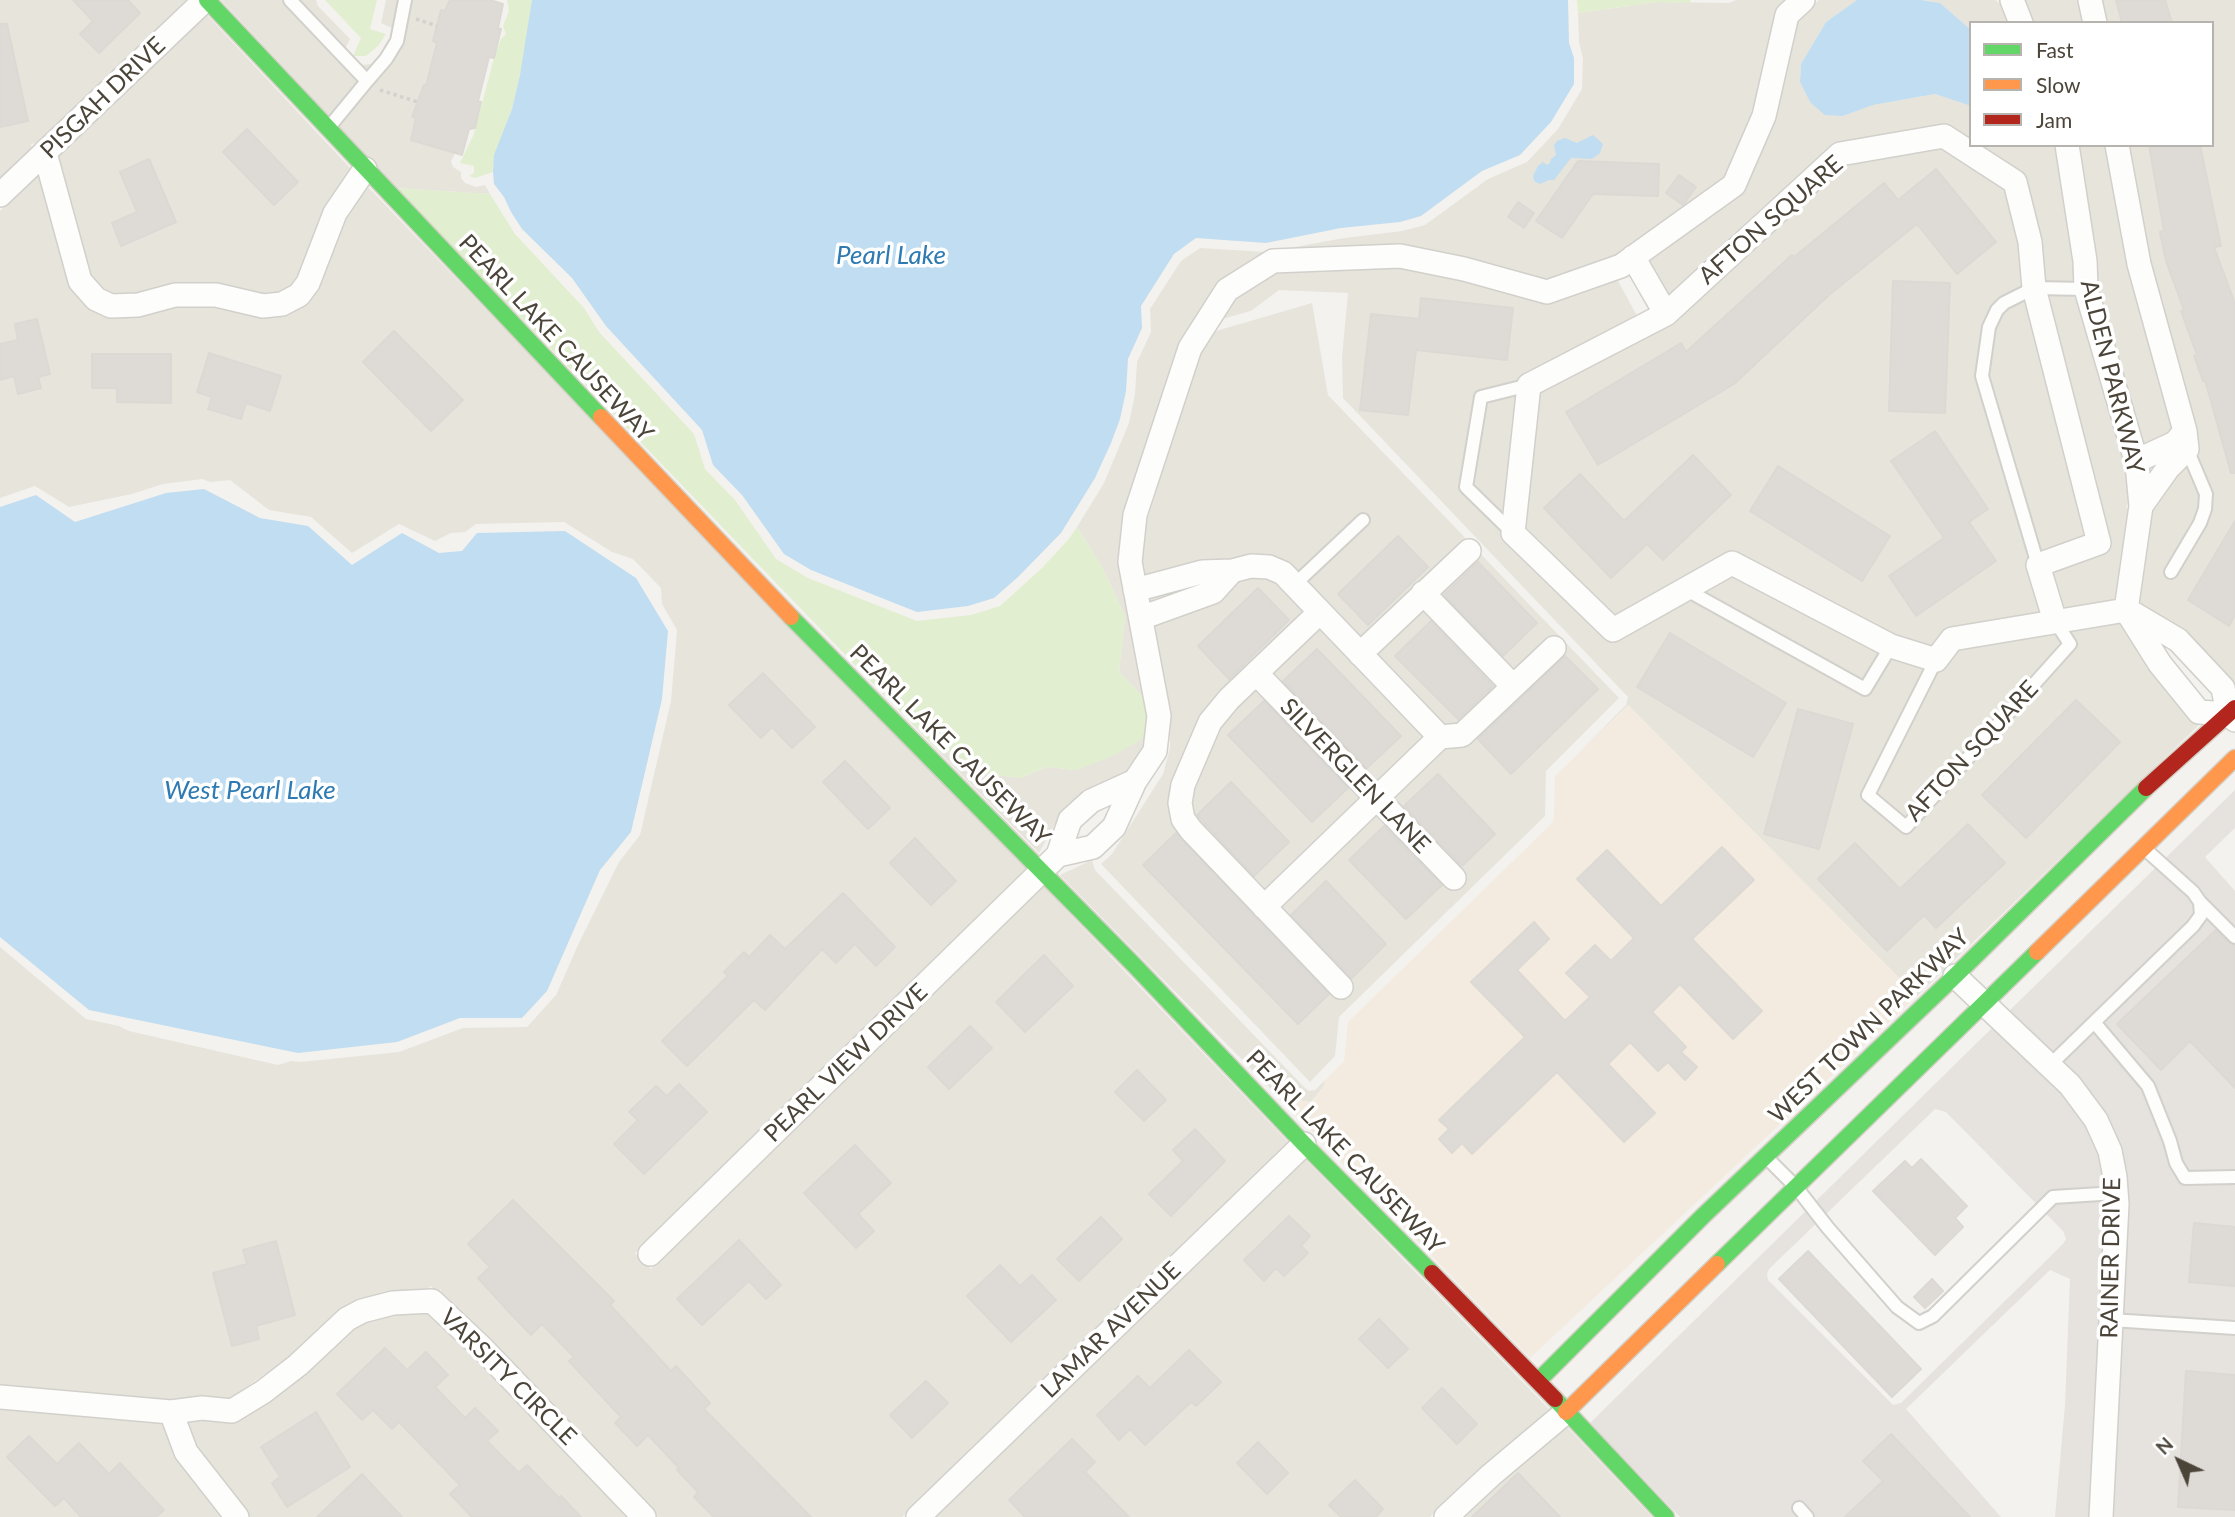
<!DOCTYPE html>
<html>
<head>
<meta charset="utf-8">
<style>
	body { margin:0 }
	#map { position:relative; width:2235px; height:1517px; overflow:hidden; background:#f4f2ee; font-family:Lato,sans-serif }
	canvas { display:block }
	.legend { position:absolute; left:1969px; top:21px; width:245px; height:126px; box-sizing:border-box; background:#fff; border:2px solid #b7b4b0; margin:0; padding:9px 12px; list-style:none; font-size:21px; color:#4b4439 }
	.legend li { display:flex; align-items:center; gap:14px; height:35px }
	.legend b { width:35px; border:2px solid #b7b4b0 }
	.north { position:absolute; left:2144px; top:1426px; width:70px; height:70px; -webkit-text-stroke:5px #fff; paint-order:stroke; rotate:316deg; font-size:19px; font-weight:700; line-height:28px; text-align:center; color:#4b4439 }
	.north::after { content:''; display:block; margin:auto; width:24px; height:32px; background:#4b4439; clip-path:polygon(50% 0,100% 100%,50% 72%,0 100%) }
</style>
</head>
<body>
<div id="map">
<canvas width="2235" height="1517"></canvas>
<ul class="legend">
<li><b style="height:9px;background:#63d668"></b>Fast</li>
<li><b style="height:9px;background:#ff974d"></b>Slow</li>
<li><b style="height:9px;background:#b3261e"></b>Jam</li>
</ul>
<div class="north">N</div>
</div>
<script>
const g = document.querySelector('canvas').getContext('2d');
g.lineJoin = 'round';
function fill(path, color) {
  g.fillStyle = color;
  g.fill(path, 'evenodd');
}
function shape(rows) {
  const path = new Path2D();
  for (const r of rows) {
    path.moveTo(r[0], r[1]);
    for (let i = 2; i < r.length; i += 2) path.lineTo(r[i], r[i + 1]);
  }
  return path;
}
function strokePath(path, color, width, dash) {
  g.strokeStyle = color;
  g.lineWidth = width;
  g.lineCap = dash ? 'butt' : 'round';
  g.setLineDash(dash || []);
  g.stroke(path);
}
function write(font, color, halo, rows, align = 'center') {
  g.font = font + ' Lato,sans-serif';
  g.lineWidth = 7;
  g.setLineDash([]);
  g.textBaseline = 'middle';
  g.strokeStyle = halo;
  g.fillStyle = color;
  for (const [text, x, y, turn = 0] of rows) {
    g.save();
    g.translate(x, y);
    g.rotate((+turn || 0) * Math.PI / 180);
    g.textAlign = isNaN(turn) ? turn : align;
    if (halo) g.strokeText(text, 0, 0);
    g.fillText(text, 0, 0);
    g.restore();
  }
}
fill(shape([
	[0,0,188,0,39,143,31,144,32,149,0,180],
	[221,0,316,0,318,6,350,39,343,53,360,65,372,64,379,59,395,34,392,28,381,23,386,0,480,0,462,141,451,161,453,167,461,172,461,178,465,183,476,187,485,185,490,194,396,188],
	[1736,0,1786,0,1777,11,1754,112,1725,177,1615,256,1545,281,1279,250,1344,238,1402,231,1425,225,1488,179,1527,162,1558,129,1582,89,1583,59,1579,42,1578,13,1658,2,1729,3],
	[1819,0,1857,0,1826,22,1801,64,1800,82,1810,102,1843,116,1873,105,1935,94,1971,106,1971,145,2056,145,2122,454,2127,465,2129,501,2126,507,2129,509,2116,600,2079,609,2086,630,2122,622,2201,723,1917,996,1628,705,1576,755,1626,705,1628,697,1343,398,1342,357,1348,293,1279,290,1251,311,1222,319,1236,298,1277,272,1400,267,1463,280,1546,302,1617,279,1648,336,1666,328,1681,318,1647,261,1741,194,1797,21],
	[1921,0,1995,0,2002,5,2010,23,1971,23,1971,30,1940,3],
	[2023,0,2235,0,2235,691,2138,605,2151,511,2182,467,2143,446,2097,289,2078,145,2212,145,2212,23,2032,23],
	[206,14,351,169,325,208,298,277,291,287,277,293,263,295,112,295,101,291,89,277,57,158],
	[39,174,69,283,113,317,142,316,178,306,216,306,287,314,305,305,318,288,344,219,367,186,1027,870,635,1253,651,1269,1043,886,1289,1143,902,1517,658,1517,490,1341,442,1296,441,1290,435,1290,431,1286,426,1290,389,1292,356,1301,339,1311,290,1356,228,1400,176,1399,168,1401,0,1386,0,947,86,1019,119,1026,129,1031,278,1065,291,1061,300,1062,399,1052,463,1028,527,1027,556,995,578,945,619,862,640,835,671,701,677,630,662,604,661,588,633,559,612,552,564,522,476,524,465,532,451,533,435,541,399,524,352,553,311,517,269,510,230,480,210,482,202,479,163,484,132,494,69,507,35,486,0,498,0,211],
	[1200,248,1266,252,1218,283,1179,343,1125,513,1121,583,1145,699,1119,672,1125,616,1102,567,1077,527,1104,483,1129,423,1135,394,1137,362,1151,332,1150,309,1181,261],
	[1312,303,1328,395,1619,698,1546,771,1545,816,1339,1017,1335,1056,1310,1082,1101,864,1112,854,1163,774,1170,748,1170,721,1142,558,1143,534,1196,363,1204,348,1216,331],
	[1145,736,1144,746,1128,772,1085,791,1062,811,1039,853,937,750,954,754,988,774,1021,778,1047,767,1076,770],
	[1092,860,1095,870,1304,1087,1309,1091,1315,1090,1325,1080,1324,1086,1311,1102,1280,1098,1060,875],
	[1305,1159,1551,1411,1483,1467,1430,1517,935,1517],
	[429,1312,475,1355,630,1517,250,1517,196,1448,185,1421,204,1419,232,1422,238,1421,305,1374,354,1328,367,1321,396,1313],
	[0,1407,162,1422,225,1517,0,1517],
	[1567,1427,1652,1517,1463,1517,1498,1484]
]), '#e7e4dc');
fill(shape([
	[1628,705,1917,996,1530,1358,1280,1098,1312,1102,1324,1086,1325,1080,1344,1061,1348,1022,1552,823,1554,817,1555,776]
]), '#f3ebdf');
fill(shape([
	[2235,790,2235,828,2205,857,2235,891,2235,1517,2111,1517,2126,1177,2008,1012],
	[1994,1026,2062,1092,2087,1125,2099,1154,2105,1177,2106,1203,2090,1517,2055,1517,2065,1405,2070,1279,2050,1270,1906,1409,2001,1517,1680,1517,1590,1423],
	[1935,1109,1946,1112,2063,1231,2066,1239,2063,1244,1901,1403,1893,1405,1768,1280,1767,1274,1769,1269]
]), '#e6e2de');
fill(shape([
	[325,0,377,0,370,29,386,34,378,46,366,56,353,56,361,38],
	[507,0,532,0,527,44,512,109,495,155,493,172,475,178,469,176,474,173,474,166,460,163,474,134,494,58,501,39,506,34,503,26,509,11],
	[1577,0,1690,0,1691,3,1658,2,1578,13],
	[396,188,490,194,515,234,584,308,599,332,694,434,705,469,735,500,776,559,808,578,917,621,971,615,1000,606,1042,568,1068,540,1077,527,1102,567,1125,616,1119,672,1145,699,1148,715,1145,737,1113,756,1076,770,1047,767,1021,778,988,774,954,754,937,750]
]), '#e1eecf');
fill(shape([
	[532,0,1568,0,1569,43,1574,58,1574,84,1551,122,1520,155,1482,171,1421,216,1400,222,1341,228,1266,243,1196,238,1174,254,1141,306,1142,328,1128,359,1126,391,1120,419,1111,443,1095,478,1061,533,1018,577,994,598,968,606,917,612,811,570,784,554,742,495,713,465,702,430,606,326,572,278,522,229,511,212,504,197,494,184,493,172,494,155,512,109,520,75],
	[1857,0,1921,0,1940,3,1971,30,1971,106,1935,94,1873,105,1843,116,1825,115,1810,102,1800,82,1801,64,1826,22],
	[1593,135,1603,144,1600,153,1592,159,1571,158,1554,180,1549,180,1540,184,1534,181,1533,176,1538,166,1543,162,1547,165,1550,163,1551,159,1556,155,1554,145,1557,141,1565,138,1577,143],
	[204,489,260,518,308,526,352,565,402,533,439,553,462,551,477,533,565,531,636,578,668,631,662,699,631,832,600,870,547,991,522,1018,460,1018,397,1042,298,1053,89,1010,0,937,0,507,36,495,75,522,166,493]
]), '#c0ddf1');
const building = shape([
	[73,0,128,0,140,13,99,53,80,34,93,21,73,0],
	[450,0,490,0,503,4,498,28,501,29,494,58,489,57,478,101,481,102,475,128,469,129,462,155,411,140,416,118,412,117,424,85,426,86,437,43,433,41,441,10,445,11,450,0],
	[2116,0,2165,0,2172,23,2122,23,2116,0],
	[0,24,7,24,28,121,0,127,0,24],
	[247,129,298,182,274,205,223,152,247,129],
	[2149,145,2200,145,2221,246,2214,247,2235,304,2235,473,2231,473,2205,380,2203,381,2194,356,2197,355,2181,311,2184,310,2166,261,2160,232,2164,231,2149,145],
	[149,159,176,222,121,246,112,223,137,212,120,172,149,159],
	[1578,161,1659,164,1658,196,1593,194,1562,238,1536,221,1578,161],
	[1936,169,1996,242,1957,274,1917,224,1829,295,1734,384,1598,465,1566,412,1681,343,1686,352,1792,255,1794,257,1884,183,1898,200,1936,169],
	[1679,175,1696,187,1683,205,1666,193,1679,175],
	[1518,202,1534,213,1524,228,1508,217,1518,202],
	[1893,281,1950,283,1945,413,1889,411,1893,281],
	[1421,298,1513,308,1507,360,1416,350,1408,415,1360,410,1371,314,1419,319,1421,298],
	[37,319,50,374,38,377,41,388,18,394,14,376,0,380,0,344,18,340,15,324,37,319],
	[394,331,463,400,431,431,363,362,394,331],
	[209,353,281,376,270,411,246,403,241,419,208,409,212,397,197,392,209,353],
	[92,354,171,354,171,403,117,402,117,388,92,388,92,354],
	[1935,431,1988,509,1969,522,1996,561,1916,616,1889,576,1944,538,1891,461,1935,431],
	[1693,455,1731,495,1663,560,1647,544,1611,578,1544,508,1580,474,1624,521,1693,455],
	[1778,466,1890,536,1862,581,1750,511,1778,466],
	[2235,521,2235,615,2229,626,2188,600,2235,521],
	[1398,536,1428,567,1368,625,1338,594,1398,536],
	[1478,562,1537,623,1503,656,1444,595,1478,562],
	[1258,588,1289,620,1229,679,1198,646,1258,588],
	[1431,621,1493,686,1458,719,1395,656,1431,621],
	[1670,633,1786,703,1753,757,1637,687,1670,633],
	[1317,649,1401,736,1367,768,1283,681,1317,649],
	[1565,656,1598,689,1511,774,1478,739,1565,656],
	[763,673,815,727,792,748,772,727,761,738,729,705,763,673],
	[2076,700,2120,742,2026,838,1982,795,2076,700],
	[1264,701,1348,788,1312,822,1228,735,1264,701],
	[1798,709,1853,724,1819,849,1764,834,1798,709],
	[845,761,890,808,868,829,823,782,845,761],
	[1438,774,1495,834,1462,866,1404,806,1438,774],
	[1231,782,1289,842,1254,876,1197,815,1231,782],
	[1968,824,2005,863,1936,928,1924,915,1887,951,1818,879,1855,843,1900,889,1968,824],
	[1384,826,1442,885,1406,919,1349,860,1384,826],
	[1176,833,1329,994,1298,1024,1143,865,1176,833],
	[915,838,956,881,931,905,890,863,915,838],
	[1722,847,1754,880,1692,939,1762,1011,1733,1039,1680,984,1652,1012,1686,1047,1681,1052,1697,1067,1685,1080,1668,1062,1658,1071,1630,1042,1608,1064,1655,1113,1624,1142,1557,1072,1472,1154,1462,1143,1452,1153,1439,1139,1449,1129,1439,1120,1525,1037,1471,982,1534,922,1549,939,1517,970,1565,1021,1590,997,1566,973,1595,945,1611,961,1634,938,1577,879,1607,850,1661,906,1722,847],
	[1326,881,1386,944,1352,978,1291,915,1326,881],
	[843,893,895,947,876,966,855,944,836,963,822,949,765,1010,754,1000,687,1066,662,1041,728,976,724,972,744,952,749,957,770,935,785,949,843,893],
	[2216,930,2229,943,2235,946,2235,1088,2190,1041,2161,1070,2117,1024,2216,930],
	[1044,955,1073,986,1025,1032,996,1002,1044,955],
	[970,1026,992,1048,949,1089,928,1067,970,1026],
	[1137,1070,1166,1100,1144,1121,1115,1092,1137,1070],
	[679,1084,707,1112,644,1174,614,1144,638,1120,629,1112,656,1086,667,1096,679,1084],
	[1195,1129,1225,1161,1171,1216,1149,1194,1183,1161,1173,1150,1195,1129],
	[855,1145,891,1183,858,1214,874,1231,856,1248,804,1193,855,1145],
	[1921,1159,1967,1206,1955,1218,1963,1227,1935,1255,1873,1191,1905,1161,1912,1168,1921,1159],
	[513,1200,614,1301,610,1305,671,1371,676,1366,710,1403,704,1409,811,1517,714,1517,694,1497,698,1492,677,1470,679,1468,648,1435,637,1446,615,1423,621,1417,569,1361,574,1357,542,1324,531,1335,510,1313,478,1278,490,1267,468,1244,513,1200],
	[1289,1216,1310,1236,1301,1246,1308,1253,1284,1276,1276,1268,1264,1281,1244,1260,1289,1216],
	[1101,1217,1122,1239,1079,1281,1057,1259,1101,1217],
	[2194,1223,2235,1227,2235,1286,2189,1282,2194,1223],
	[739,1240,781,1285,766,1299,749,1281,702,1325,677,1299,739,1240],
	[276,1241,295,1315,256,1326,259,1339,232,1346,213,1273,247,1264,243,1250,276,1241],
	[1808,1251,1921,1369,1892,1397,1779,1279,1808,1251],
	[1000,1265,1020,1286,1032,1275,1056,1300,1011,1342,967,1296,1000,1265],
	[1932,1279,1943,1291,1925,1308,1914,1297,1932,1279],
	[1379,1319,1408,1349,1388,1368,1359,1339,1379,1319],
	[385,1348,407,1370,426,1352,448,1375,435,1387,465,1418,475,1408,498,1431,487,1441,519,1473,527,1465,559,1498,561,1496,581,1517,472,1517,450,1494,460,1485,399,1422,392,1429,373,1410,362,1420,337,1394,385,1348],
	[1189,1350,1221,1382,1196,1406,1191,1402,1145,1445,1130,1429,1119,1440,1097,1415,1138,1376,1150,1388,1189,1350],
	[2186,1371,2235,1375,2235,1510,2178,1507,2186,1371],
	[926,1381,948,1403,912,1438,890,1415,926,1381],
	[1442,1388,1477,1424,1457,1444,1422,1408,1442,1388],
	[316,1412,350,1467,287,1507,272,1483,280,1477,261,1447,316,1412],
	[1891,1434,1970,1517,1845,1517,1883,1481,1863,1461,1891,1434],
	[29,1436,57,1464,79,1443,109,1474,120,1463,164,1510,156,1517,81,1517,64,1498,55,1506,7,1457,29,1436],
	[1072,1439,1095,1462,1085,1472,1129,1517,1025,1517,1009,1500,1072,1439],
	[1258,1442,1288,1473,1267,1494,1237,1463,1258,1442],
	[1518,1473,1560,1517,1472,1517,1518,1473],
	[362,1474,402,1517,317,1517,362,1474],
	[1355,1480,1383,1509,1376,1517,1341,1517,1329,1505,1355,1480]
]);
fill(building, '#dedbd6');
strokePath(building, '#dcd9d4', 2);
const lane = shape([
	[290,0,367,81,330,126],
	[367,81,386,59,397,41,405,0],
	[1513,533,1466,487,1481,397,1529,385],
	[2038,565,1982,376,1989,327,1997,310,2004,303,2034,288,2086,289],
	[2171,572,2200,523,2205,509,2206,494,2187,449],
	[1294,585,1363,520],
	[1685,589,1865,689,1891,646],
	[1936,660,1868,795,1906,827,2070,644,2055,621],
	[2200,902,2235,937],
	[2094,1022,2148,1086,2170,1141,2176,1163,2185,1178,2235,1177],
	[2049,1066,2193,926,2201,915,2200,902,2193,892,2145,849],
	[1766,1157,1796,1187,1828,1228,1897,1307,1919,1323,1933,1316,2053,1197,2116,1193],
	[2111,1320,2235,1328],
	[1799,1508,1807,1517]
]);
const street = shape([
	[2012,0,2021,23],
	[2090,0,2095,23],
	[2067,145,2085,261,2086,289,2137,464,2141,506,2126,610,2160,664,2199,712,2228,714],
	[2117,145,2139,264,2185,431,2187,449,2168,468,2141,506],
	[45,153,80,281,96,299,111,306,138,305,175,295,216,295,263,306,282,304,299,295,308,283,335,213,365,169],
	[0,195,205,0],
	[1633,257,1666,314],
	[2136,461,2175,443,2185,431],
	[1135,590,1202,572,1232,571,1251,566,1269,567,1283,573,1440,737],
	[1423,593,1513,686],
	[2129,611,2178,640,2223,688,2228,714,2235,720],
	[1320,612,1229,699,1210,722,1183,785,1180,803,1183,819,1191,830,1341,987],
	[1141,618,1213,592,1232,571],
	[2055,621,2038,565,2099,543,2034,288,2030,242,2015,182,1944,136,1840,154,1666,314,1529,385,1513,533,1613,630,1732,563,1891,646,1936,660,1952,639,2126,610],
	[1360,654,1469,551],
	[1256,673,1454,878],
	[1058,855,1093,847,1114,827,1135,781,1155,751,1159,716,1130,562,1135,515,1190,348,1227,290,1273,261,1400,256,1464,269,1547,292,1621,266,1734,185,1764,116,1787,15,1803,0],
	[1264,907,1440,737,1462,735,1554,648],
	[1955,976,2070,1085,2096,1120,2110,1151,2115,1177,2117,1204,2101,1517],
	[650,1254,1058,855,1070,820,1091,801,1135,781],
	[0,1397,171,1412,202,1408,232,1411,263,1392,298,1365,347,1319,362,1311,393,1303,432,1301,482,1348,644,1517],
	[171,1412,186,1452,237,1517],
	[918,1517,1304,1144],
	[1446,1517,1491,1475,1566,1412]
]);
const fast = shape([
	[207,0,601,417],
	[791,617,1135,966,1304,1144,1432,1273],
	[1717,1264,2037,952],
	[1538,1381,1703,1216,1955,976,2146,788],
	[1555,1399,1666,1517]
]);
const slow = shape([
	[601,417,791,617],
	[2037,952,2235,758],
	[1566,1412,1717,1264]
]);
const jam = shape([
	[2146,788,2235,708],
	[1432,1273,1555,1399]
]);
strokePath(lane, '#d2d0cb', 16);
strokePath(street, '#d2d0cb', 26);
strokePath(fast, '#d3cfc5', 19);
strokePath(slow, '#d3cfc5', 19);
strokePath(jam, '#d3cfc5', 19);
strokePath(shape([
	[416,19,437,26],
	[380,90,418,102]
]), '#d3d2cc', 3.5, [3.5, 3.5]);
strokePath(lane, '#fdfdfc', 12);
strokePath(street, '#fdfdfc', 23);
strokePath(fast, '#63d668', 16);
strokePath(slow, '#ff974d', 16);
strokePath(jam, '#b3261e', 16);
write('24px', '#4b4439', '#fff', [
	["PISGAH DRIVE",103,98,-44],
	["AFTON SQUARE",1771,220,-41],
	["PEARL LAKE CAUSEWAY",556,338,47],
	["ALDEN PARKWAY",2112,377,76],
	["PEARL LAKE CAUSEWAY",950,745,45],
	["AFTON SQUARE",1972,751,-47],
	["SILVERGLEN LANE",1355,776,46],
	["WEST TOWN PARKWAY",1869,1026,-44],
	["PEARL VIEW DRIVE",846,1063,-44],
	["PEARL LAKE CAUSEWAY",1345,1152,46],
	["RAINER DRIVE",2111,1258,-89],
	["LAMAR AVENUE",1111,1330,-44],
	["VARSITY CIRCLE",508,1377,45]
]);
write('italic 26px', '#2e7ab2', '#fff', [
	["Pearl Lake",891,256],
	["West Pearl Lake",250,791]
]);
</script>
</body>
</html>
